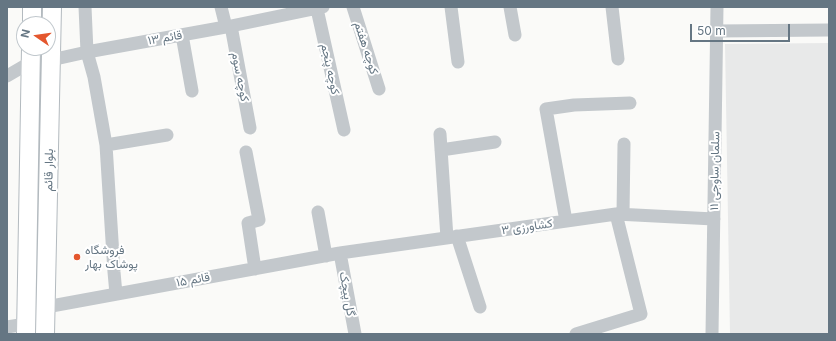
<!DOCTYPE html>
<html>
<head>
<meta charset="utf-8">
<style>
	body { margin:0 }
	#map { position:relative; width:836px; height:341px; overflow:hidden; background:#fafaf8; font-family:Inter,sans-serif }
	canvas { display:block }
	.frame { position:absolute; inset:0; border:8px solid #657683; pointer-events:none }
	.north { position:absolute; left:16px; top:16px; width:40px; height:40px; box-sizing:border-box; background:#fff; border:1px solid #c1c8cd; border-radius:50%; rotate:283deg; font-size:11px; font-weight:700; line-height:16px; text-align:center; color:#657683 }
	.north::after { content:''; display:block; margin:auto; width:14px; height:18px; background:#e4572e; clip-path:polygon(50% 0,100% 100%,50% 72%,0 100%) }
	.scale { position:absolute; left:690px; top:24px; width:100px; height:18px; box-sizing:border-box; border:2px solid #657683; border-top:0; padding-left:5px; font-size:12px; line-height:14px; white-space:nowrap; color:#657683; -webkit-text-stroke:3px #fff; paint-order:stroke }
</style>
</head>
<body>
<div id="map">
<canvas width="836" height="341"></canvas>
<div class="frame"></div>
<div class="north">N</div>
<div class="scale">50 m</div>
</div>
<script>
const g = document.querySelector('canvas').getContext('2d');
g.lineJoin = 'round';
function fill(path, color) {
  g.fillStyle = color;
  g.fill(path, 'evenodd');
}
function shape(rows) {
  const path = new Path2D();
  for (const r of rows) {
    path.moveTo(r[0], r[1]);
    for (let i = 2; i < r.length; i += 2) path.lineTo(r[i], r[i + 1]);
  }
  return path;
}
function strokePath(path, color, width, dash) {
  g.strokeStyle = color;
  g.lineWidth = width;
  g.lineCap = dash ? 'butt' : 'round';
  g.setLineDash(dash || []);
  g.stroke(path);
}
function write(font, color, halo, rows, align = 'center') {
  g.font = font + ' Inter,Vazirmatn,sans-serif';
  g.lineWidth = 4;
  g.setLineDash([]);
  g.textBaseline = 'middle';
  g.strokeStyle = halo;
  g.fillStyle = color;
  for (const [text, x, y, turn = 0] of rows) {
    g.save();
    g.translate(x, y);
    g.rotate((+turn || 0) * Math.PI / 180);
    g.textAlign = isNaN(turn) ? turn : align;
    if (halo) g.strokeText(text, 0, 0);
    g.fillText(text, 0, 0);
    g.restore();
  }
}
fill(shape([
	[829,43,829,334,730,334,725,44]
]), '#e8e9e9');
const secondary = shape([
	[32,24,32,7],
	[26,334,31,48],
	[45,334,52,7]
]);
strokePath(secondary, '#b3babf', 20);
strokePath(shape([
	[85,7,87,52,94,77,106,145,114,272,116,294],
	[221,7,226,27],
	[353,7,379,89],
	[451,7,458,62],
	[510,7,515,35],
	[612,7,618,59],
	[317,9,344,130],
	[231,26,250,128],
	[717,31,829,30],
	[182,35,192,91],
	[51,60,87,52,231,26,323,7],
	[7,76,31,62],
	[440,134,447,238],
	[106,145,167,135],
	[441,150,495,142],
	[246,152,259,220,248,223,255,269],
	[318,212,326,256],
	[623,214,624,144],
	[566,221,546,109,574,105,630,103],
	[457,236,480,307],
	[340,253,355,334],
	[46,307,340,253,616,214,714,219],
	[7,327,26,324],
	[576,334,641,314,616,214],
	[712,334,717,7]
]), '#c3c8cc', 13);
strokePath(secondary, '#fff', 18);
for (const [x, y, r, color] of [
	[77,257,4,"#e4572e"]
]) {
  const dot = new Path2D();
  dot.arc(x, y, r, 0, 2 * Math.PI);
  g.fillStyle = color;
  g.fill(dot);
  strokePath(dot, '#fff', 1.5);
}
write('12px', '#657683', '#fff', [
	["قائم ۱۳",165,38,-10],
	["کوچه هفتم",366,48,72],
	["کوچه پنجم",330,69,78],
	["کوچه سوم",240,77,79],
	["بلوار قائم",49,170,-89],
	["سلمان ساوجی ۱۱",715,171,-89],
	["کشاورزی ۳",527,227,-8],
	["قائم ۱۵",193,280,-10],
	["گل پیچک",347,294,80]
]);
write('12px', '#657683', '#fff', [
	["فروشگاه",85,250],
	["پوشاک بهار",85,264]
], 'left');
</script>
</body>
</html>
